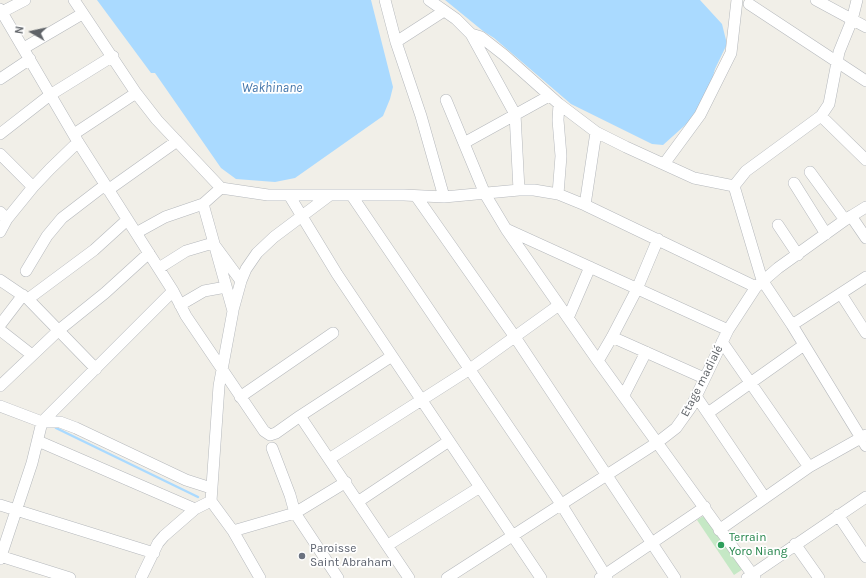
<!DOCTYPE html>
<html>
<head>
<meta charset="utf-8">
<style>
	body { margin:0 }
	#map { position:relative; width:866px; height:578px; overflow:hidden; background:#f1efe8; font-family:Karla,sans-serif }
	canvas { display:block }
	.north { position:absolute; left:12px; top:12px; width:40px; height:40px; -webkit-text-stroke:3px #fff; paint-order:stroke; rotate:279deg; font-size:11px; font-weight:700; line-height:16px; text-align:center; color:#5f6368 }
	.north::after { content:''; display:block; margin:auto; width:14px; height:18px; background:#5f6368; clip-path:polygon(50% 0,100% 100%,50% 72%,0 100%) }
</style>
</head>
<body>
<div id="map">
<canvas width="866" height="578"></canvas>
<div class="north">N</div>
</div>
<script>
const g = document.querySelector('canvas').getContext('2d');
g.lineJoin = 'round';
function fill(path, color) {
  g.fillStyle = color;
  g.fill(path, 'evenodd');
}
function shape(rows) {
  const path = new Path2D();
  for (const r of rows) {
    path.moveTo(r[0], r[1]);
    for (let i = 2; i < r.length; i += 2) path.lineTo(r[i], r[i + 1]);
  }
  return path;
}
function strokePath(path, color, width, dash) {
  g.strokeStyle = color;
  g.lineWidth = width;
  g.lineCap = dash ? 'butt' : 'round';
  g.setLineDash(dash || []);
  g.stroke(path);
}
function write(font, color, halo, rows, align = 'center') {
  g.font = font + ' Karla,sans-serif';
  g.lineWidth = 3.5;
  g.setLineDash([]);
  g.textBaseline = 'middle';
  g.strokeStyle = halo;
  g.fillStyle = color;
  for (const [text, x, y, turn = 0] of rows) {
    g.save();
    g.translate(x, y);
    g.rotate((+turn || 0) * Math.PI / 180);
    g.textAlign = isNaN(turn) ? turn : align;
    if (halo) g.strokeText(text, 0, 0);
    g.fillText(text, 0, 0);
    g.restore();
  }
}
fill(shape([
	[708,513,743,569,734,575,697,520]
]), '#c5e8c5');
fill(shape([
	[97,0,371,0,393,87,390,99,383,116,295,178,275,182,236,179,221,168,155,73,151,73],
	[445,0,700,0,722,24,727,44,715,69,712,80,692,119,663,145,652,144,571,104,494,38,483,31]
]), '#aadaff');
strokePath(shape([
	[56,428,198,497]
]), '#aadaff', 2.5);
const minor = shape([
	[74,0,136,93,157,120,221,188],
	[385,0,396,42,421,116,444,197],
	[429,0,456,19,471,34,515,114,519,190],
	[816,0,866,27],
	[749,4,866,81],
	[0,9,78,142,173,291,186,316,264,431,270,435,276,433,300,416,409,578],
	[2,12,25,0],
	[471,34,481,37,504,55,559,104,596,132,626,147,694,178,734,186,762,280,792,325,866,446],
	[396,42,444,11],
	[24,48,82,14],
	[0,79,30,59],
	[446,100,485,194,506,229,598,361,755,578],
	[821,116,866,160],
	[0,134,50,95,113,56],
	[74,134,136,93],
	[464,143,549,96],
	[0,154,33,187],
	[664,164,700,115,731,53,737,0],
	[810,172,845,220],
	[794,183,826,234],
	[734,186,746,171,821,116,829,104,839,52,852,20,857,0],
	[108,190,177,141],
	[558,194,561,156,558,120,559,104],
	[289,195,337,274,541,578],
	[352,196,561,504,607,578],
	[416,196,515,337,675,578],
	[203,204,233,311,219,386,211,501,233,531,260,578],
	[585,205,596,132],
	[0,212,7,219],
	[851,216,866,238],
	[778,225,798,255],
	[506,229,728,330],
	[0,232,7,219,33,187,50,169,78,142],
	[136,233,165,217,203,204,221,188,268,195,404,195,444,197,519,190,534,190,558,194,585,205,756,287],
	[159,268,186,251,213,243,241,281],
	[26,271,47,236,62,218,105,185],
	[0,280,28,299,96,369],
	[841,294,866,333],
	[28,299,94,250,127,220],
	[180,305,204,291,226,287],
	[233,310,241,281,246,269,257,253,274,237,330,195],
	[568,318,590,267],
	[0,325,23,295],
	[792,325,866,277],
	[0,330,32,355],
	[612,337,704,378],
	[722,342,809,467],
	[598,361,612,337,637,289,658,239],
	[0,386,59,330,105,293,149,253],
	[624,395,646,352],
	[696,396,765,498],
	[240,397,333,333],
	[0,406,42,422,60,422,76,428,186,480,211,488],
	[708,413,804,345],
	[300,416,392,356],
	[38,441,195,509],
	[272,448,290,495,295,513,338,578],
	[329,459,470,369,559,305],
	[359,501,449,441],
	[0,505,154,553],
	[838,515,866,557],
	[719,530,809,467,866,435],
	[233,531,295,513,346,482],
	[795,544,819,578],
	[388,545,480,487],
	[0,556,70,578],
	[0,559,32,463,42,422,173,291],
	[141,578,158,543,164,536,195,509,211,501],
	[447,578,658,442,676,428,691,407,728,330,756,287,778,268,845,220,866,207],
	[600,578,705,507],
	[747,578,866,497]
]);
strokePath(minor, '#b5b8bc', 12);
strokePath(minor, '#fff', 11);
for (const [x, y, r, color] of [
	[721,545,4,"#2e9e5b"],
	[302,556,4,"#6b7280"]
]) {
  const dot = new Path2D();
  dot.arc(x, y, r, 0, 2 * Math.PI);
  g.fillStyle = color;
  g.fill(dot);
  strokePath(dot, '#fff', 1.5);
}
write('12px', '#5f6368', '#fff', [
	["Etage madialé",702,381,-63]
]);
write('12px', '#27864d', '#fff', [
	["Terrain",729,538],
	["Yoro Niang",729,552]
], 'left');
write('12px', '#5b616d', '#fff', [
	["Paroisse",310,549],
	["Saint Abraham",310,563]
], 'left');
write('italic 13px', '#4174aa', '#fff', [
	["Wakhinane",272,88]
]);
</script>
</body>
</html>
